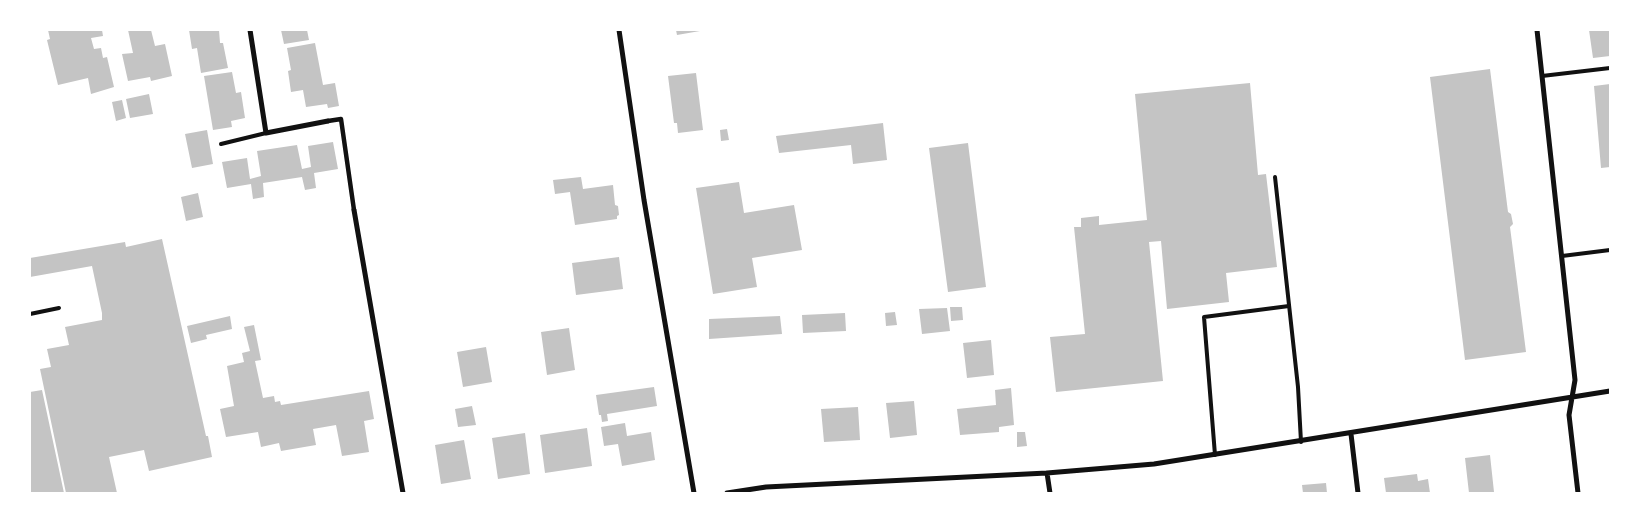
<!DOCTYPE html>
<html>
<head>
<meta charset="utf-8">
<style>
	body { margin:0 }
	#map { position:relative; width:1640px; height:523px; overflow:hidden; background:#fff; font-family:"Noto Sans",sans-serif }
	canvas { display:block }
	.frame { position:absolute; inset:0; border:31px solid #fff; pointer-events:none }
</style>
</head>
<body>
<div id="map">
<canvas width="1640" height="523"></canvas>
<div class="frame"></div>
</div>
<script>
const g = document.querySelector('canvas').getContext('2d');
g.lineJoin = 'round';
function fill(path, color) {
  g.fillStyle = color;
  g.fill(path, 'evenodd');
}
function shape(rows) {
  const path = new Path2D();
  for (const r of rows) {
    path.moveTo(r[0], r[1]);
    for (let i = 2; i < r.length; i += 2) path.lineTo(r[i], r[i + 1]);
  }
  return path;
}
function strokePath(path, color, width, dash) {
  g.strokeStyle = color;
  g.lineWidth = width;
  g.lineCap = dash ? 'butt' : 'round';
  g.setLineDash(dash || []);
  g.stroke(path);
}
fill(shape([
	[48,30,102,30,103,36,91,38,94,49,101,48,103,58,107,57,114,87,91,94,88,78,58,85,47,40,50,39],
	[128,30,151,30,155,46,165,44,172,76,151,81,150,77,128,81,122,54,133,53],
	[189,30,219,30,220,43,223,43,228,68,201,73,197,48,192,49],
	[281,30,307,30,309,40,284,44],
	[676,30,700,30,700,31,677,35],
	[1589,30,1610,30,1610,56,1593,58],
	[315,43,323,85,335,83,339,106,328,108,327,104,306,107,303,90,291,92,288,71,291,70,287,48],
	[1490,69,1508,212,1511,214,1513,224,1510,227,1526,352,1465,360,1430,77],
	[232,72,236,93,241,92,245,118,231,121,232,127,213,130,204,76],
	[696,73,703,130,678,133,677,123,674,123,668,76],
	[1250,83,1258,175,1266,174,1277,267,1226,273,1229,302,1167,309,1161,241,1149,242,1163,381,1056,392,1050,337,1085,334,1074,227,1081,227,1081,218,1099,216,1099,225,1147,220,1135,94],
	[1610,84,1610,167,1601,168,1594,86],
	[149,94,153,114,130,118,126,99],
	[122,100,126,118,116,121,112,102],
	[883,123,887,160,853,164,851,145,779,153,776,136],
	[727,129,729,140,721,141,720,130],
	[207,130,213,164,192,168,185,134],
	[333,142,338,169,314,173,316,188,305,190,302,177,263,183,264,197,253,199,251,184,227,188,222,162,247,158,250,179,261,176,257,151,297,145,302,169,311,167,308,146],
	[968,143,986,287,948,292,929,148],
	[581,177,583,189,613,185,615,205,618,206,619,215,617,216,617,219,575,225,570,192,555,194,553,180],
	[739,182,744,213,794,205,802,250,752,258,757,287,713,294,696,188],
	[198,193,203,217,186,221,181,197],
	[162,239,206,436,208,436,212,457,149,471,144,450,109,457,117,493,66,493,40,369,51,367,47,349,69,345,65,327,102,320,102,313,92,266,30,277,30,258,125,242,126,247],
	[619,257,623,289,576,295,572,263],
	[950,307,962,307,963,320,951,321],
	[947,308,950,331,922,334,919,309],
	[895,312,897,325,886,326,885,313],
	[845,313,846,331,803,333,802,315],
	[230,316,232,329,206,335,207,339,191,343,187,326],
	[780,316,782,334,709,339,709,319],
	[254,325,261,360,255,361,263,398,274,396,275,402,280,401,281,405,369,391,374,419,364,421,369,452,342,456,336,425,313,429,316,445,281,451,279,443,261,447,258,432,226,437,220,409,234,406,227,366,244,362,242,353,250,351,244,327],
	[569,328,575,370,547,375,541,332],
	[991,340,994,375,967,378,963,343],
	[486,347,492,382,463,387,457,352],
	[654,387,657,406,607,414,608,421,602,422,601,415,599,415,596,395],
	[1011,388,1014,425,999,427,999,432,960,435,957,409,996,405,995,390],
	[42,390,64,493,30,493,30,392],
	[914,401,917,435,890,438,886,403],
	[472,406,476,425,458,427,455,409],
	[858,407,860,440,824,442,821,409],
	[625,423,627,436,651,432,655,460,622,466,618,444,604,446,601,427],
	[587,428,592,466,545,473,540,435],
	[1017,432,1025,432,1027,446,1017,447],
	[525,433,530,474,498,479,492,438],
	[464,440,471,479,441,484,435,445],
	[1490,455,1494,492,1469,493,1465,458],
	[1417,474,1418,481,1428,479,1430,493,1386,493,1384,478],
	[1326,483,1327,493,1303,493,1302,485]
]), '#c4c4c4');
strokePath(shape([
	[1542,76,1610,68],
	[221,144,266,133],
	[1275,177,1298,387,1301,442],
	[1562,256,1610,250],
	[30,314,59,308],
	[1215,455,1204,317,1289,306]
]), '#111', 4);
strokePath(shape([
	[328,121,341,119,354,210]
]), '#111', 4.5);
strokePath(shape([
	[250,30,266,133,328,121],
	[619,30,644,200,694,493],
	[1537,30,1575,380,1569,415,1578,493],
	[354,210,403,493],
	[1351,434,1358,493],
	[1047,473,1050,493],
	[727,493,766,487,1047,473,1154,464,1610,391]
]), '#111', 5);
</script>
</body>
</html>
